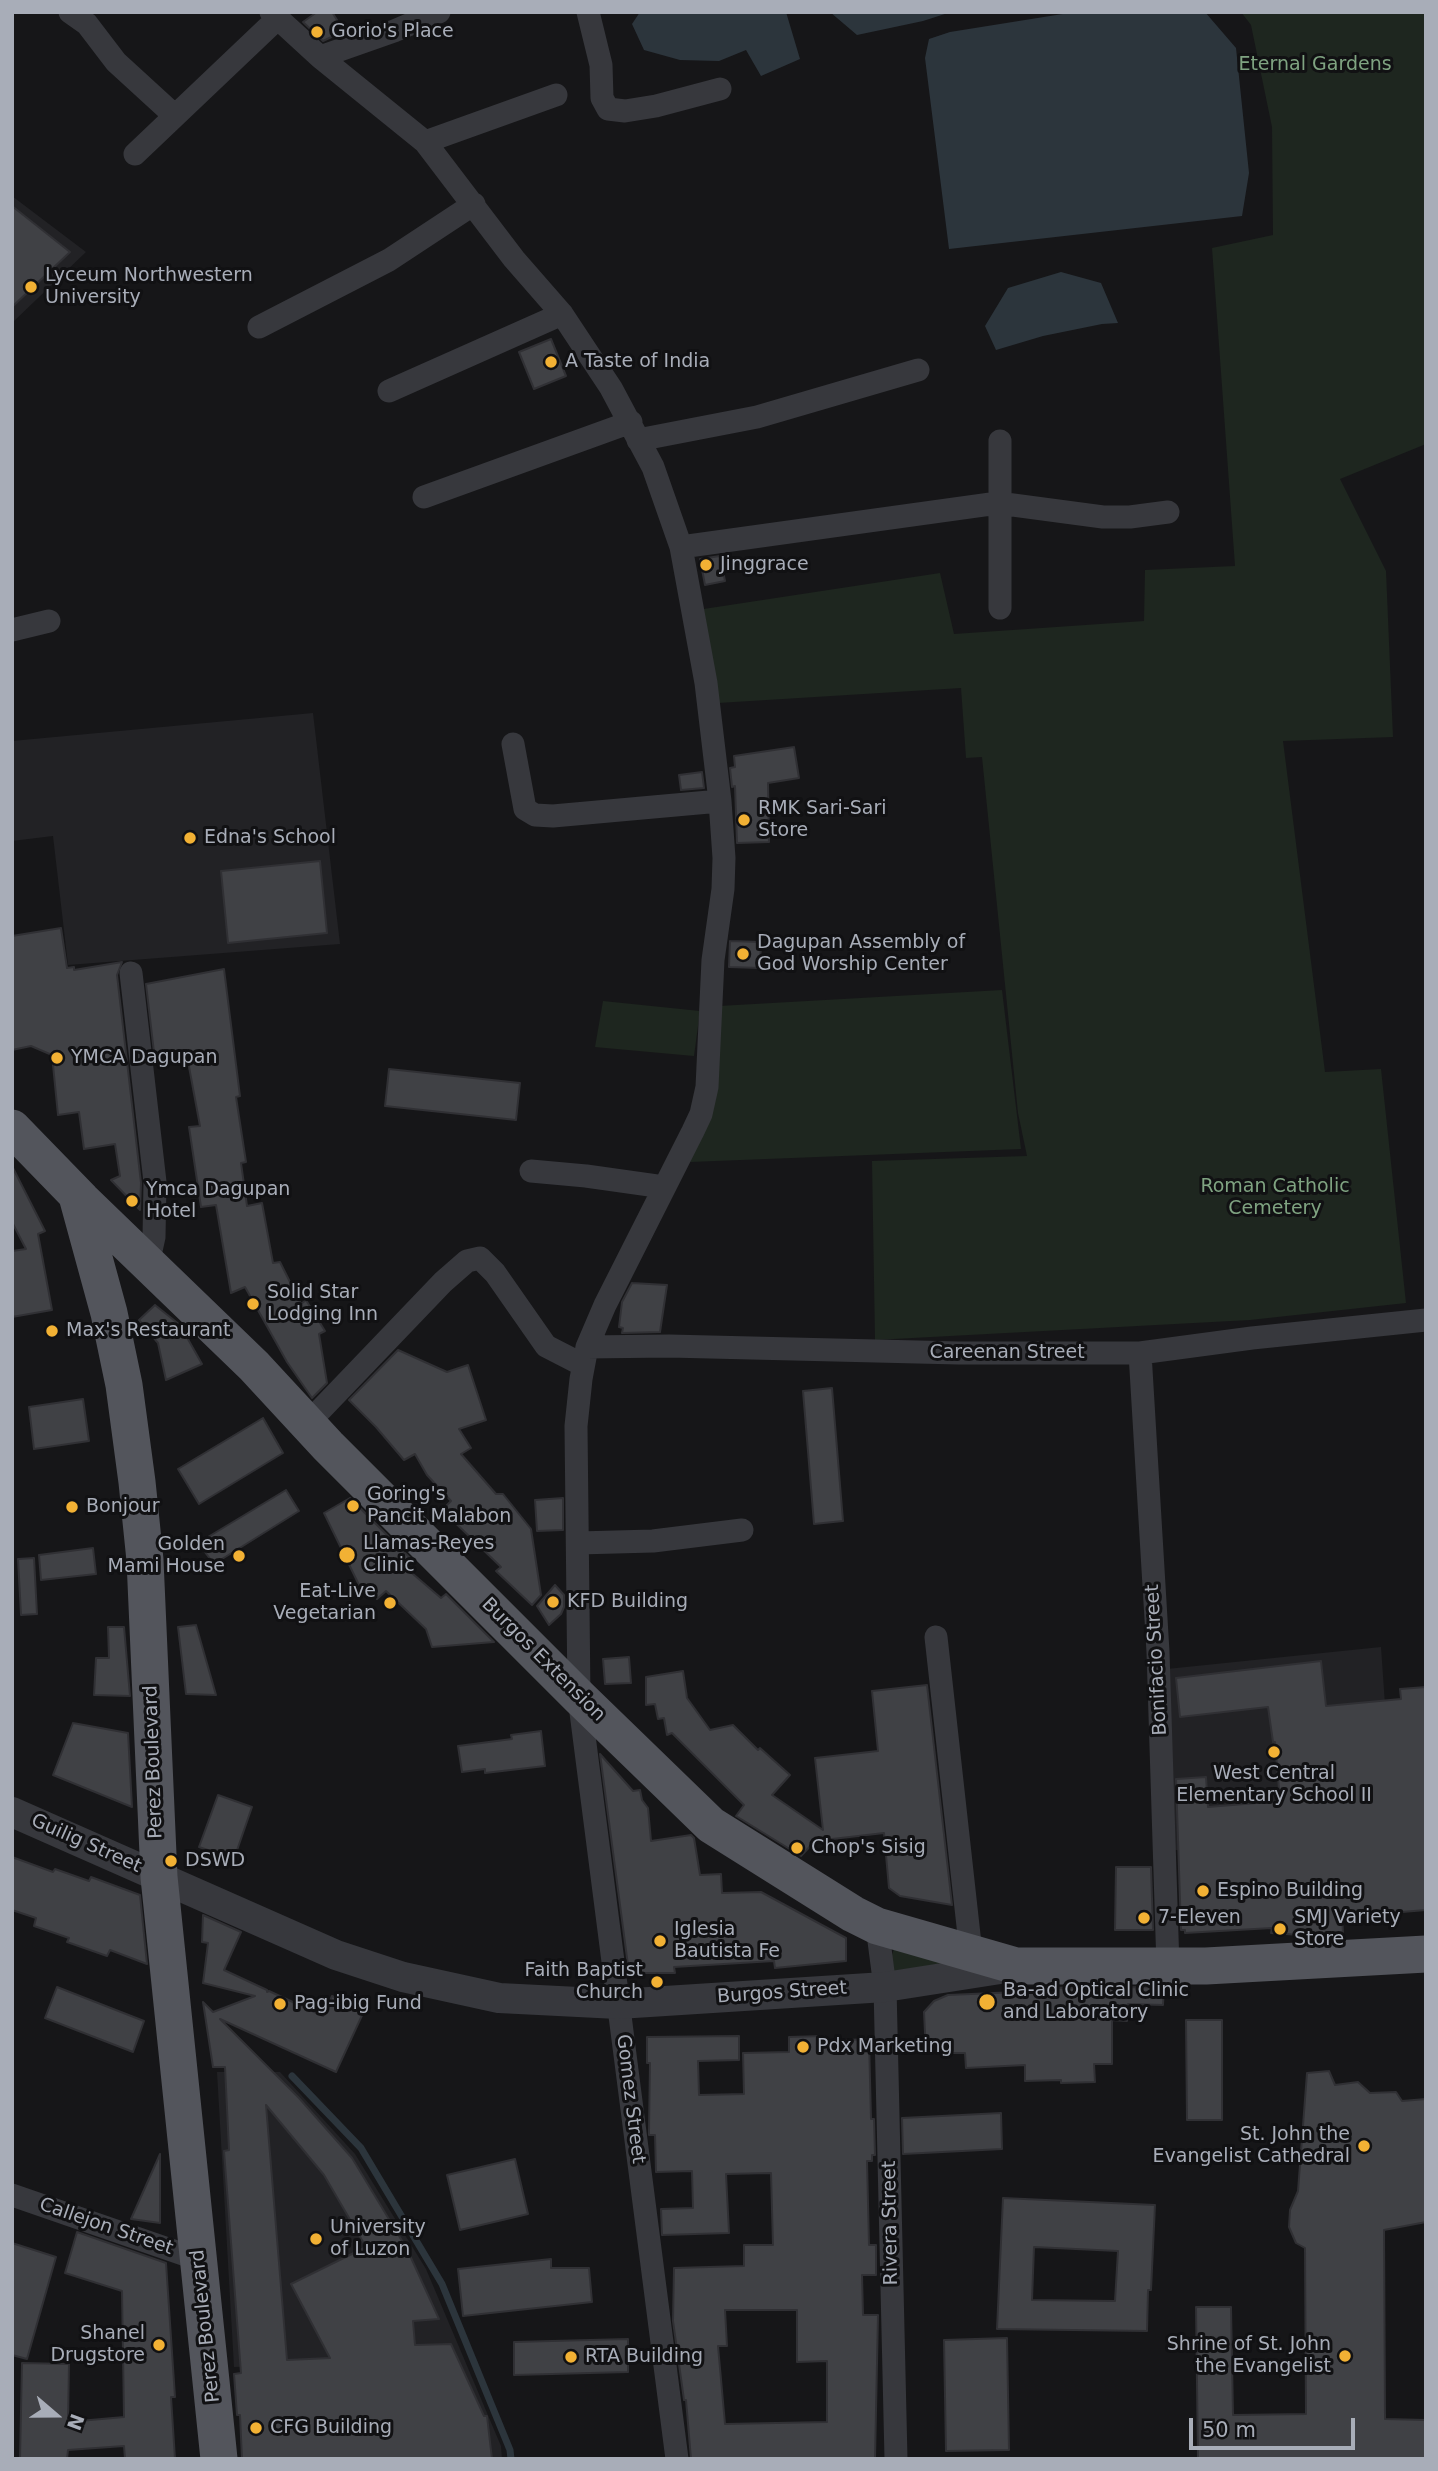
<!DOCTYPE html>
<html>
<head>
<meta charset="utf-8">
<style>
	body { margin:0 }
	#map { position:relative; width:1438px; height:2471px; overflow:hidden; background:#161618; font-family:"DejaVu Sans",sans-serif }
	canvas { display:block }
	.frame { position:absolute; inset:0; border:14px solid #a8adb8; pointer-events:none }
	.north { position:absolute; left:21px; top:2380px; width:70px; height:70px; -webkit-text-stroke:5px #111113; paint-order:stroke; rotate:110deg; font-size:19px; font-weight:700; line-height:28px; text-align:center; color:#a8adb8 }
	.north::after { content:''; display:block; margin:auto; width:24px; height:32px; background:#a8adb8; clip-path:polygon(50% 0,100% 100%,50% 72%,0 100%) }
	.scale { position:absolute; left:1189px; top:2418px; width:166px; height:32px; box-sizing:border-box; border:4px solid #a8adb8; border-top:0; padding-left:9px; font-size:21px; line-height:24px; white-space:nowrap; color:#a8adb8; -webkit-text-stroke:5px #111113; paint-order:stroke }
</style>
</head>
<body>
<div id="map">
<canvas width="1438" height="2471"></canvas>
<div class="frame"></div>
<div class="north">N</div>
<div class="scale">50 m</div>
</div>
<script>
const g = document.querySelector('canvas').getContext('2d');
g.lineJoin = 'round';
function fill(path, color) {
  g.fillStyle = color;
  g.fill(path, 'evenodd');
}
function shape(rows) {
  const path = new Path2D();
  for (const r of rows) {
    path.moveTo(r[0], r[1]);
    for (let i = 2; i < r.length; i += 2) path.lineTo(r[i], r[i + 1]);
  }
  return path;
}
function strokePath(path, color, width, dash) {
  g.strokeStyle = color;
  g.lineWidth = width;
  g.lineCap = dash ? 'butt' : 'round';
  g.setLineDash(dash || []);
  g.stroke(path);
}
function write(font, color, halo, rows, align = 'center') {
  g.font = font + ' "DejaVu Sans",sans-serif';
  g.lineWidth = 6;
  g.setLineDash([]);
  g.textBaseline = 'middle';
  g.strokeStyle = halo;
  g.fillStyle = color;
  for (const [text, x, y, turn = 0] of rows) {
    g.save();
    g.translate(x, y);
    g.rotate((+turn || 0) * Math.PI / 180);
    g.textAlign = isNaN(turn) ? turn : align;
    if (halo) g.strokeText(text, 0, 0);
    g.fillText(text, 0, 0);
    g.restore();
  }
}
fill(shape([
	[12,196,86,252,12,323],
	[313,713,340,944,68,965,53,836,12,841,12,741],
	[1381,1647,1394,1834,1164,1851,1157,1670],
	[217,2072,280,2072,355,2154,426,2269,501,2446,502,2459,290,2459,265,2366,234,2367]
]), '#222225');
fill(shape([
	[1241,12,1426,12,1426,444,1340,479,1386,571,1393,737,1283,741,1325,1072,1381,1069,1406,1303,1250,1320,875,1340,872,1161,1027,1156,1018,1113,982,757,966,758,961,688,718,703,697,610,940,573,954,634,1144,621,1145,570,1235,566,1212,248,1273,235,1272,127,1251,25],
	[1002,990,1021,1149,690,1162,712,1088,719,1006],
	[603,1001,700,1011,694,1056,595,1047],
	[895,1945,948,1964,894,1972,890,1962]
]), '#1e261f');
fill(shape([
	[640,12,786,12,800,59,761,76,746,50,719,61,680,60,644,50,632,24],
	[830,12,951,12,923,21,857,35],
	[1075,12,1205,12,1236,48,1249,173,1242,216,949,249,925,58,929,39,950,32],
	[1061,272,1101,283,1118,323,1102,324,1043,336,996,350,985,326,1008,288]
]), '#2c353c');
strokePath(shape([
	[292,2076,361,2148,442,2284,510,2450,511,2459]
]), '#2c353c', 7);
const building = shape([
	[317,12,332,12,344,31,323,41,303,22,317,12],
	[12,206,70,252,12,307,12,206],
	[551,339,566,376,534,389,519,352,551,339],
	[720,556,725,581,705,585,700,559,720,556],
	[794,747,799,778,768,783,769,842,737,843,735,786,732,787,730,768,735,767,734,756,794,747],
	[702,772,704,788,681,790,679,775,702,772],
	[320,861,327,933,228,943,221,871,320,861],
	[61,928,67,968,74,967,74,970,122,962,117,975,141,1183,140,1210,111,1180,120,1176,115,1144,84,1149,79,1112,58,1115,52,1055,31,1046,12,1050,12,936,61,928],
	[730,941,761,942,760,968,729,967,730,941],
	[224,969,240,1096,236,1097,246,1162,241,1163,247,1206,262,1203,273,1263,280,1262,301,1304,306,1300,325,1331,319,1334,327,1383,312,1398,287,1362,245,1287,231,1293,216,1205,201,1207,189,1127,200,1126,187,1056,155,1061,146,984,224,969],
	[389,1069,520,1083,516,1120,385,1106,389,1069],
	[12,1166,45,1231,38,1234,52,1310,12,1317,12,1251,26,1249,12,1222,12,1166],
	[632,1283,667,1285,660,1332,622,1333,623,1328,619,1327,622,1302,632,1283],
	[155,1305,180,1325,202,1364,166,1380,158,1343,139,1320,155,1305],
	[398,1350,447,1372,468,1365,486,1420,459,1429,471,1448,461,1454,496,1494,503,1494,531,1529,541,1595,532,1605,496,1571,501,1567,442,1510,451,1501,427,1475,415,1454,404,1460,376,1427,349,1400,398,1350],
	[832,1388,843,1521,814,1524,803,1391,832,1388],
	[83,1399,89,1441,34,1449,29,1407,83,1399],
	[263,1418,283,1453,199,1504,178,1469,263,1418],
	[286,1490,299,1511,214,1564,198,1543,286,1490],
	[350,1498,411,1559,406,1568,441,1598,446,1594,494,1642,432,1647,426,1629,386,1591,377,1599,368,1585,360,1587,324,1513,350,1498],
	[563,1498,563,1530,537,1531,535,1500,563,1498],
	[93,1548,96,1574,41,1580,39,1555,93,1548],
	[34,1558,37,1614,21,1615,18,1559,34,1558],
	[555,1585,564,1595,564,1607,561,1614,549,1625,537,1606,555,1585],
	[196,1625,216,1695,186,1694,178,1627,196,1625],
	[108,1627,124,1627,130,1696,94,1695,96,1658,109,1658,108,1627],
	[629,1657,631,1683,605,1684,603,1659,629,1657],
	[1321,1661,1326,1706,1401,1699,1400,1689,1426,1687,1426,1910,1342,1917,1343,1933,1300,1935,1271,1933,1272,1928,1185,1933,1185,1930,1181,1930,1176,1779,1206,1777,1208,1807,1280,1801,1275,1742,1273,1742,1268,1707,1180,1717,1176,1678,1321,1661],
	[683,1671,687,1698,710,1730,733,1725,758,1750,760,1748,790,1775,772,1795,823,1830,815,1758,878,1751,872,1691,927,1685,952,1905,900,1896,889,1888,884,1833,815,1841,801,1856,736,1816,744,1805,672,1733,667,1735,664,1718,658,1719,655,1704,646,1705,646,1677,683,1671],
	[73,1723,128,1733,132,1807,53,1775,73,1723],
	[541,1731,545,1766,485,1773,485,1769,462,1772,458,1746,512,1739,511,1735,541,1731],
	[600,1754,633,1791,640,1790,642,1800,648,1808,651,1841,691,1835,694,1838,700,1875,721,1874,722,1893,761,1892,846,1938,846,1961,775,1968,774,1961,674,1967,675,1973,629,1973,600,1754],
	[218,1795,252,1807,234,1859,199,1847,218,1795],
	[12,1857,53,1872,55,1869,89,1881,91,1877,140,1895,147,1964,110,1950,107,1956,67,1942,69,1938,34,1926,36,1918,12,1910,12,1857],
	[1116,1867,1151,1867,1153,1930,1115,1930,1116,1867],
	[203,1915,241,1932,224,1970,267,1990,267,1992,269,1991,323,2016,332,1996,364,2011,336,2072,220,2019,299,2098,352,2158,407,2249,439,2319,413,2321,415,2345,451,2344,484,2416,487,2416,492,2459,242,2459,240,2415,237,2415,234,2374,241,2373,224,2151,229,2150,225,2067,213,2067,203,2002,213,2012,255,1996,203,1983,208,1943,202,1942,203,1915],
	[266,2105,324,2175,366,2247,291,2284,330,2358,287,2360,266,2105],
	[57,1987,144,2021,133,2052,45,2018,57,1987],
	[1164,1987,1163,2005,1128,2004,1127,2021,1112,2020,1112,2064,1094,2064,1095,2082,1061,2083,1061,2080,1025,2081,1025,2065,966,2068,965,2053,926,2053,924,2012,934,2001,948,1995,1017,1992,1017,1988,1164,1987],
	[1186,2020,1222,2020,1222,2120,1187,2120,1186,2020],
	[739,2036,739,2060,698,2061,699,2095,744,2094,743,2053,789,2052,789,2037,824,2036,824,2041,869,2039,871,2119,874,2119,875,2155,872,2155,872,2161,867,2161,869,2245,876,2245,876,2275,862,2275,863,2315,878,2315,875,2459,691,2459,686,2400,684,2400,673,2321,674,2268,744,2266,744,2245,773,2245,771,2173,726,2174,729,2233,662,2235,661,2209,693,2208,692,2171,656,2172,655,2135,649,2135,649,2130,650,2063,647,2063,647,2037,739,2036],
	[725,2310,797,2310,797,2362,827,2361,827,2422,725,2424,718,2346,727,2346,725,2310],
	[1329,2071,1335,2085,1358,2082,1370,2093,1396,2092,1402,2101,1426,2099,1426,2222,1384,2230,1385,2419,1426,2420,1426,2459,1198,2459,1196,2307,1231,2307,1233,2415,1306,2414,1305,2248,1296,2243,1289,2227,1290,2210,1298,2191,1307,2073,1329,2071],
	[1001,2113,1002,2149,903,2154,902,2118,1001,2113],
	[160,2154,160,2223,131,2219,160,2154],
	[515,2159,528,2214,460,2230,447,2175,515,2159],
	[1003,2198,1155,2205,1151,2290,1148,2290,1147,2331,997,2329,1003,2198],
	[1034,2247,1118,2251,1115,2301,1032,2300,1034,2247],
	[77,2232,166,2263,175,2397,171,2397,175,2459,125,2459,124,2446,68,2450,67,2459,20,2459,22,2363,69,2364,68,2422,124,2417,122,2291,65,2273,77,2232],
	[12,2243,56,2257,27,2359,12,2355,12,2243],
	[551,2259,551,2268,589,2268,592,2302,463,2316,458,2269,551,2259],
	[1007,2338,1009,2450,946,2451,944,2340,1007,2338],
	[628,2339,628,2372,514,2375,514,2342,628,2339]
]);
fill(building, '#404145');
strokePath(building, '#303034', 2);
strokePath(shape([
	[70,12,87,24,116,62,175,116],
	[271,12,320,57,425,142,514,259,562,314,611,388,653,467,681,547,706,683,720,801,724,858,723,889,713,960,707,1087,701,1114,693,1131,605,1305,587,1347,581,1379,576,1426,579,1697,677,2459],
	[588,12,601,65,602,98,608,109,625,111,656,106,720,89],
	[320,57,394,31,439,12],
	[425,142,556,95],
	[135,154,278,18],
	[259,327,389,260,474,204],
	[389,391,562,314],
	[638,440,757,417,918,370],
	[1000,441,1000,608],
	[424,497,631,422],
	[681,547,998,503,1103,517,1130,517,1168,512],
	[12,630,49,621],
	[513,744,525,809,535,815,553,816,720,801],
	[131,973,155,1182,154,1237,148,1264],
	[531,1171,586,1176,664,1187],
	[587,1347,669,1346,959,1353,1140,1353,1252,1338,1426,1320],
	[1140,1353,1158,1652,1168,1967],
	[307,1424,443,1282,467,1261,480,1258,495,1273,546,1346,583,1365],
	[578,1543,653,1541,742,1530],
	[936,1637,971,1953],
	[877,1926,885,1987,896,2459],
	[12,2195,200,2260]
]), '#37383d', 23);
strokePath(shape([
	[12,1812,336,1955,403,1977,499,1998,618,2004,885,1987,1013,1967]
]), '#37383d', 30);
strokePath(shape([
	[12,1128,82,1200,254,1366,328,1446,579,1697,711,1825,853,1914,877,1926,1016,1966,1206,1966,1426,1954],
	[77,1196,109,1313,124,1385,137,1482,145,1560,159,1877,219,2459]
]), '#53555c', 37);
for (const [x, y, r, color] of [
	[317,32,7,"#f2b134"],
	[31,287,7,"#f2b134"],
	[551,362,7,"#f2b134"],
	[706,565,7,"#f2b134"],
	[744,820,7,"#f2b134"],
	[190,838,7,"#f2b134"],
	[743,954,7,"#f2b134"],
	[57,1058,7,"#f2b134"],
	[132,1201,7,"#f2b134"],
	[253,1304,7,"#f2b134"],
	[52,1331,7,"#f2b134"],
	[353,1506,7,"#f2b134"],
	[72,1507,7,"#f2b134"],
	[347,1555,9,"#f2b134"],
	[239,1556,7,"#f2b134"],
	[553,1602,7,"#f2b134"],
	[390,1603,7,"#f2b134"],
	[1274,1752,7,"#f2b134"],
	[797,1848,7,"#f2b134"],
	[171,1861,7,"#f2b134"],
	[1203,1891,7,"#f2b134"],
	[1144,1918,7,"#f2b134"],
	[1280,1929,7,"#f2b134"],
	[660,1941,7,"#f2b134"],
	[657,1982,7,"#f2b134"],
	[987,2002,9,"#f2b134"],
	[280,2004,7,"#f2b134"],
	[803,2047,7,"#f2b134"],
	[1364,2146,7,"#f2b134"],
	[316,2239,7,"#f2b134"],
	[159,2345,7,"#f2b134"],
	[1345,2356,7,"#f2b134"],
	[571,2357,7,"#f2b134"],
	[256,2428,7,"#f2b134"]
]) {
  const dot = new Path2D();
  dot.arc(x, y, r, 0, 2 * Math.PI);
  g.fillStyle = color;
  g.fill(dot);
  strokePath(dot, '#111113', 2.5);
}
write('19px', '#a8adb8', '#111113', [
	["Gorio's Place",331,32],
	["Lyceum Northwestern",45,276],
	["University",45,298],
	["A Taste of India",565,362],
	["Jinggrace",720,565],
	["RMK Sari-Sari",758,809],
	["Store",758,831],
	["Edna's School",204,838],
	["Dagupan Assembly of",757,943],
	["God Worship Center",757,965],
	["YMCA Dagupan",71,1058],
	["Ymca Dagupan",146,1190],
	["Hotel",146,1212],
	["Solid Star",267,1293],
	["Lodging Inn",267,1315],
	["Max's Restaurant",66,1331],
	["Goring's",367,1495],
	["Pancit Malabon",367,1517],
	["Bonjour",86,1507],
	["Llamas-Reyes",363,1544],
	["Clinic",363,1566],
	["Golden",225,1545,"right"],
	["Mami House",225,1567,"right"],
	["Eat-Live",376,1592,"right"],
	["Vegetarian",376,1614,"right"],
	["KFD Building",567,1602],
	["West Central",1274,1774,"center"],
	["Elementary School II",1274,1796,"center"],
	["Chop's Sisig",811,1848],
	["DSWD",185,1861],
	["Espino Building",1217,1891],
	["7-Eleven",1158,1918],
	["SMJ Variety",1294,1918],
	["Store",1294,1940],
	["Iglesia",674,1930],
	["Bautista Fe",674,1952],
	["Faith Baptist",643,1971,"right"],
	["Church",643,1993,"right"],
	["Ba-ad Optical Clinic",1003,1991],
	["and Laboratory",1003,2013],
	["Pag-ibig Fund",294,2004],
	["Pdx Marketing",817,2047],
	["St. John the",1350,2135,"right"],
	["Evangelist Cathedral",1350,2157,"right"],
	["University",330,2228],
	["of Luzon",330,2250],
	["Shanel",145,2334,"right"],
	["Drugstore",145,2356,"right"],
	["Shrine of St. John",1331,2345,"right"],
	["the Evangelist",1331,2367,"right"],
	["RTA Building",585,2357],
	["CFG Building",270,2428]
], 'left');
write('19px', '#7fa381', '#111113', [
	["Eternal Gardens",1315,65],
	["Roman Catholic",1275,1187],
	["Cemetery",1275,1209]
]);
write('19px', '#a8adb8', '#111113', [
	["Careenan Street",1007,1353],
	["Burgos Extension",543,1660,45],
	["Bonifacio Street",1157,1660,-93],
	["Perez Boulevard",154,1762,-92],
	["Guilig Street",86,1844,24],
	["Burgos Street",782,1993,-4],
	["Gomez Street",630,2099,83],
	["Rivera Street",891,2223,-91],
	["Callejon Street",106,2227,19],
	["Perez Boulevard",206,2326,-96]
]);
</script>
</body>
</html>
